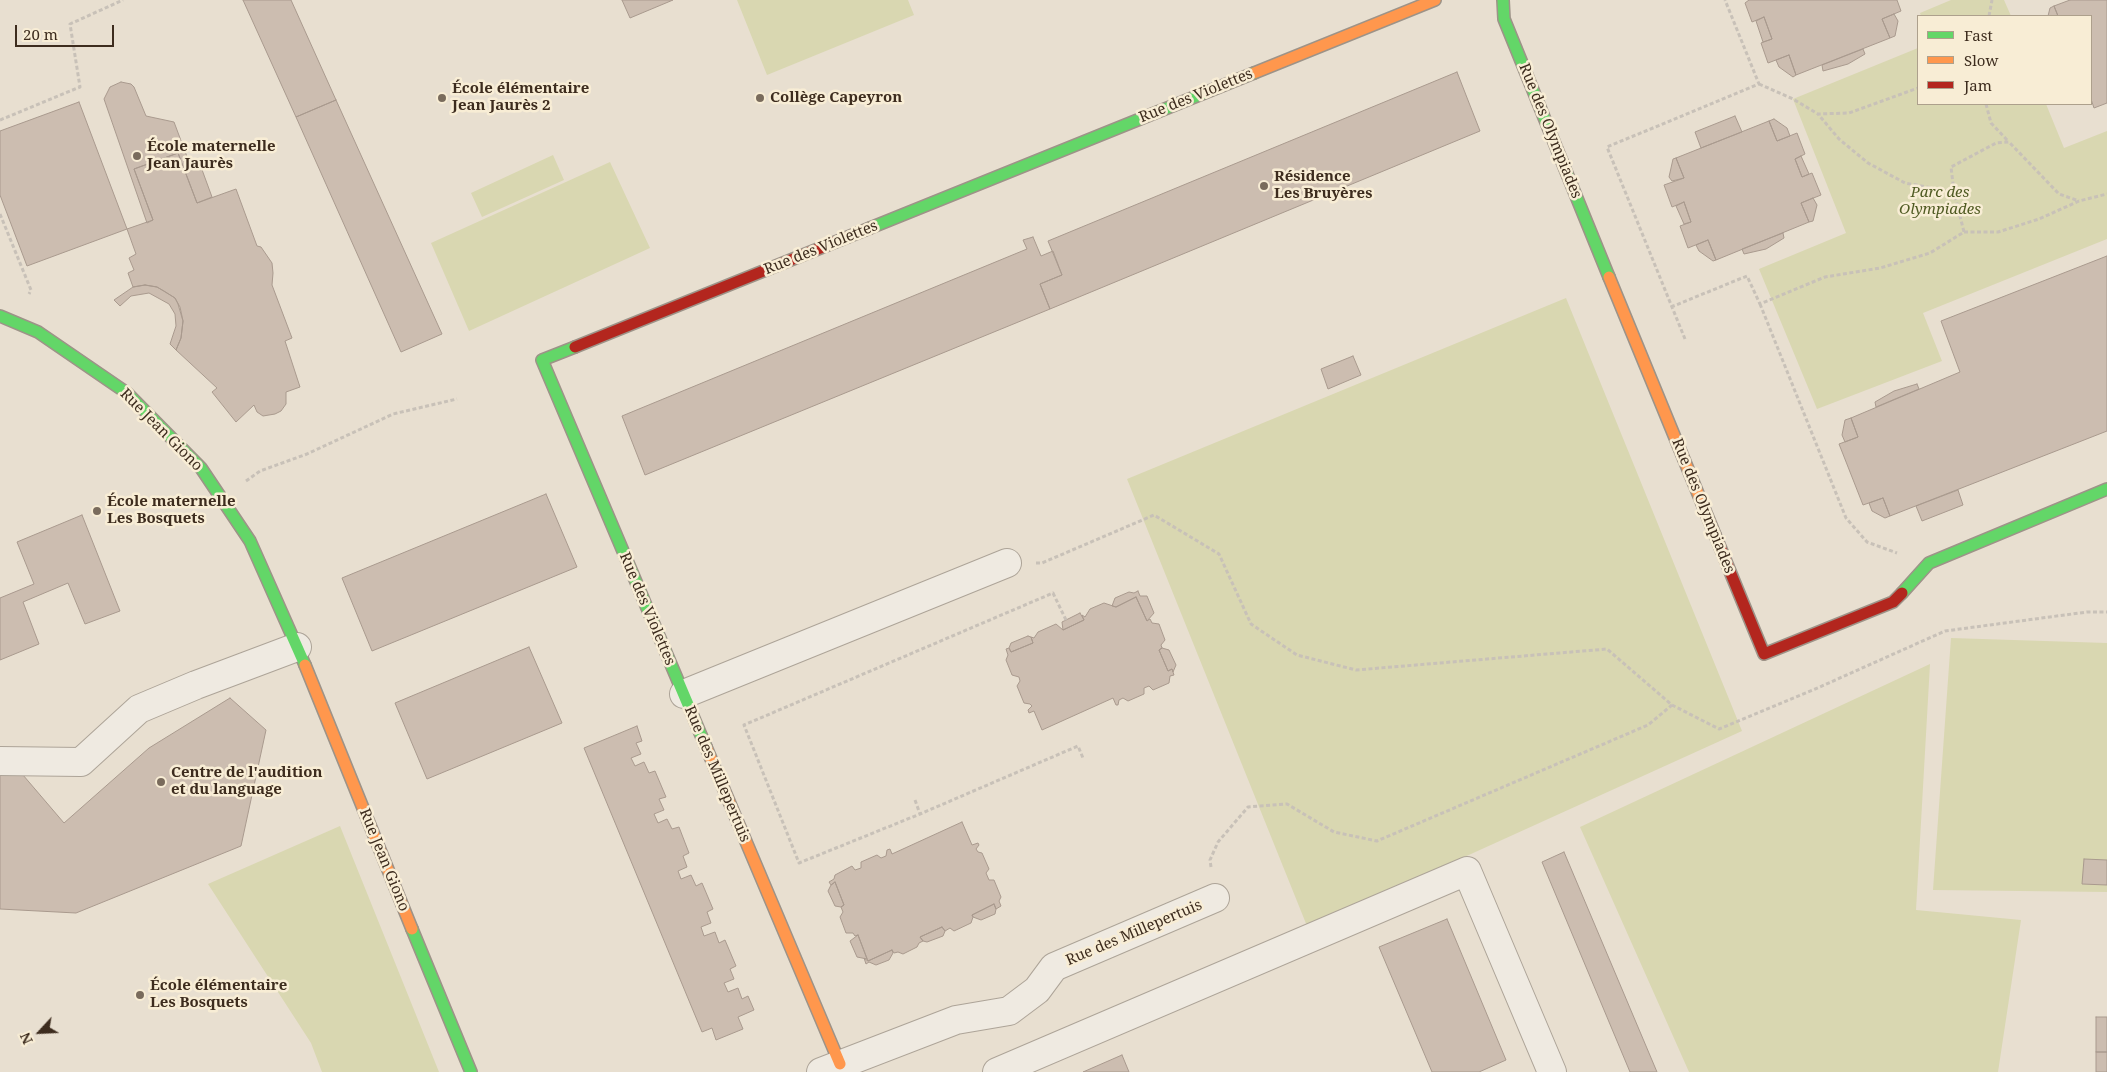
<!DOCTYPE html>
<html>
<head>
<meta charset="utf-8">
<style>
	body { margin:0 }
	#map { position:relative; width:2107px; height:1072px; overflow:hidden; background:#e8dfd0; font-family:"Noto Serif",serif }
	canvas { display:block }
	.legend { position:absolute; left:1917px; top:15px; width:175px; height:90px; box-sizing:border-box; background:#f8edd5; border:1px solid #ada08c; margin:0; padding:6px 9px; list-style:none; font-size:15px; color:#3d2c1e }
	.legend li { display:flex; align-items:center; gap:10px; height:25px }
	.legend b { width:25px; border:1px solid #ada08c }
	.north { position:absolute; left:15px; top:1007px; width:50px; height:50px; -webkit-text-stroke:4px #f8edd5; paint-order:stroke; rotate:245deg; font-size:14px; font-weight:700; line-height:20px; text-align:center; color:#3d2c1e }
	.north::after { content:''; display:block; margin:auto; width:18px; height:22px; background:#3d2c1e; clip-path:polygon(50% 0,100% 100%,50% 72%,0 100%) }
	.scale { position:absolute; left:15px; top:25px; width:99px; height:22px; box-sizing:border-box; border:2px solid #3d2c1e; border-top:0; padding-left:6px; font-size:15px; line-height:18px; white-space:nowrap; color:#3d2c1e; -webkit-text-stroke:4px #f8edd5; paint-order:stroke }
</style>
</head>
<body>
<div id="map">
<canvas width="2107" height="1072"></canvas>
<ul class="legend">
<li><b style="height:6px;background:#63d668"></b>Fast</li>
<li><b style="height:6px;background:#ff974d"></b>Slow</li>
<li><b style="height:6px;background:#b3261e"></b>Jam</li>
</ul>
<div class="north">N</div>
<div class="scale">20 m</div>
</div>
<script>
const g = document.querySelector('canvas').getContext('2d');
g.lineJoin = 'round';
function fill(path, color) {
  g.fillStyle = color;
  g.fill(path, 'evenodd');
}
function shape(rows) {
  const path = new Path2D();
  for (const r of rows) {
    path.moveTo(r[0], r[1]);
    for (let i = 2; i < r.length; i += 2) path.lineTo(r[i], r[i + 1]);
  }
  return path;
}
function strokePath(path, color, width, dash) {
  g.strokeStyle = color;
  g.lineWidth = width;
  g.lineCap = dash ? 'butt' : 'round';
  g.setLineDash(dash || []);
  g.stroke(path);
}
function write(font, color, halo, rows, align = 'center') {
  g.font = font + ' "Noto Serif",serif';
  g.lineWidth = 5;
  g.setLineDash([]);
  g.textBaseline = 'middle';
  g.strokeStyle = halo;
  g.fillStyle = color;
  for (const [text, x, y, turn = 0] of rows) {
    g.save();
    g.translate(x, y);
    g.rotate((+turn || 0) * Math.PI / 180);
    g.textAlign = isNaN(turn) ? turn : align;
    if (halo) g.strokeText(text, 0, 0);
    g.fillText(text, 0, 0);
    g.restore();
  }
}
fill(shape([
	[737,0,908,0,914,15,767,75],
	[1951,0,2004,0,2011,16,1921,16,1920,13],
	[1918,48,1918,104,2046,104,2064,148,2107,131,2107,239,1923,313,1942,361,1817,409,1759,269,1846,233,1793,99],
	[553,155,564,180,482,217,471,193],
	[610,162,650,248,469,331,431,243],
	[1566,298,1742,731,1471,854,1307,926,1127,479],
	[1951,638,2107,643,2107,892,1933,890],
	[1930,664,1916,910,2021,920,1998,1072,1689,1072,1580,827],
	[340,826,439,1072,322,1072,311,1043,208,884]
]), '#d9d7b1');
const building = shape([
	[243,0,291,0,336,100,296,117,243,0],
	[622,0,673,0,630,18,622,0],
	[1749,0,1897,0,1901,11,1882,19,1890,38,1796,75,1789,55,1768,63,1761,43,1772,39,1764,17,1752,22,1745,3,1749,0],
	[2070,0,2107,0,2107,103,2094,108,2091,99,2091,16,2058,16,2054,6,2070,0],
	[2054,6,2058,16,2048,16,2050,8,2054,6],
	[1894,14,1898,21,1895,36,1890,38,1882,19,1894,14],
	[1764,17,1772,39,1763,42,1756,21,1764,17],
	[1863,49,1865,54,1848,64,1823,71,1822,65,1863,49],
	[1789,55,1796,75,1793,77,1779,67,1776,60,1789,55],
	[1457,72,1480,131,1050,309,1040,284,1062,275,1048,241,1457,72],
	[121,82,131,84,134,87,146,116,174,122,192,170,201,167,212,197,197,203,178,153,134,169,153,220,147,223,104,99,110,87,121,82],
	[336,100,442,334,401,352,296,117,336,100],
	[79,102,127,229,27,266,0,195,0,131,79,102],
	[1735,116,1742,132,1701,148,1695,132,1735,116],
	[1774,119,1787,128,1790,136,1777,141,1769,121,1774,119],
	[1769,121,1777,141,1797,133,1805,154,1795,159,1802,177,1812,173,1821,195,1801,203,1809,222,1716,260,1708,240,1688,248,1680,226,1691,222,1684,202,1672,207,1664,185,1684,178,1676,158,1769,121],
	[178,153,197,203,236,189,257,246,261,247,272,263,273,273,272,285,292,338,285,341,300,387,286,392,286,404,281,411,275,414,263,416,257,412,254,405,236,422,212,392,217,388,176,350,181,338,183,321,180,307,175,298,157,287,145,285,133,287,128,273,134,270,129,258,136,254,127,229,153,220,134,169,178,153],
	[1801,156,1809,174,1802,177,1795,159,1801,156],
	[1676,158,1684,178,1672,181,1669,177,1673,159,1676,158],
	[1813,198,1817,205,1813,221,1809,222,1801,203,1813,198],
	[1684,202,1691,222,1684,224,1676,206,1684,202],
	[1783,233,1784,238,1766,249,1744,254,1742,249,1783,233],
	[1033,237,1041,256,1053,251,1062,275,1040,284,1050,309,645,475,622,416,1027,249,1023,240,1033,237],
	[1708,240,1716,260,1713,261,1699,251,1696,245,1708,240],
	[2107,256,2107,431,1890,516,1883,498,1863,505,1839,444,1858,437,1851,418,1960,372,1941,321,2107,256],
	[145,285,157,287,164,291,175,298,178,304,183,321,181,338,176,350,170,344,176,326,175,314,169,304,149,293,131,296,120,306,114,300,133,287,145,285],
	[1353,356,1361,375,1328,389,1321,369,1353,356],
	[1917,384,1919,389,1876,407,1875,402,1894,391,1917,384],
	[1851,418,1858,437,1845,442,1842,435,1845,420,1851,418],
	[1958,490,1963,505,1922,521,1916,506,1958,490],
	[546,494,577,567,372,651,342,578,546,494],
	[1883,498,1890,516,1885,518,1872,511,1869,503,1883,498],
	[82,515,120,611,85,624,68,583,23,602,39,644,0,660,0,598,34,584,17,542,82,515],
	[1138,591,1140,596,1147,596,1154,613,1147,621,1136,597,1116,607,1112,606,1115,598,1129,592,1134,593,1138,591],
	[1136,597,1147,621,1150,619,1152,623,1159,624,1165,640,1161,645,1162,648,1159,650,1168,671,1172,669,1174,675,1170,676,1169,683,1153,690,1149,686,1144,688,1144,694,1128,701,1123,698,1119,700,1118,705,1116,705,1113,698,1042,730,1034,711,1029,713,1028,710,1032,706,1030,704,1024,703,1017,686,1020,681,1019,677,1012,675,1006,660,1008,655,1006,649,1009,648,1011,652,1033,643,1031,637,1034,638,1038,632,1056,624,1063,630,1084,620,1082,615,1085,617,1090,609,1104,603,1116,607,1136,597],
	[1080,613,1084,620,1063,630,1062,622,1080,613],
	[1028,636,1031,637,1033,643,1011,652,1009,648,1011,643,1028,636],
	[529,647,562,723,427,779,395,703,529,647],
	[1162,648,1169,650,1176,665,1173,672,1172,669,1168,671,1159,650,1162,648],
	[230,698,266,730,241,846,76,913,0,909,0,769,17,768,64,823,149,748,230,698],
	[637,726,642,741,636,743,641,754,631,758,635,766,644,762,649,773,655,771,666,797,659,799,664,810,654,814,658,823,667,819,672,829,679,827,689,853,683,856,687,867,678,871,681,879,691,875,696,886,702,883,713,909,707,912,711,923,701,927,704,936,715,932,719,943,725,940,736,966,730,969,734,979,724,983,728,992,738,988,742,999,748,996,754,1010,738,1017,743,1029,716,1040,712,1028,702,1032,584,748,637,726],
	[962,822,972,845,978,843,979,845,976,849,978,852,982,853,989,869,986,873,989,880,994,880,1001,897,999,901,1001,906,996,909,994,904,972,915,973,917,971,923,954,931,950,928,945,931,942,927,920,937,923,941,919,943,917,947,903,954,898,952,894,953,892,950,868,961,858,935,855,936,853,933,846,933,840,917,843,912,841,907,844,905,835,882,831,885,829,882,834,879,835,875,852,866,855,870,861,868,861,862,877,855,881,858,886,856,887,850,890,849,892,854,962,822],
	[1564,852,1657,1072,1630,1072,1542,862,1564,852],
	[2084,859,2107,860,2107,885,2082,884,2084,859],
	[835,882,844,905,841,907,835,906,828,891,831,885,835,882],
	[994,904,996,909,995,914,981,920,973,917,972,915,994,904],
	[1447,919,1506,1060,1479,1072,1432,1072,1379,947,1447,919],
	[942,927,945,931,943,936,927,942,923,941,920,937,942,927],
	[858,935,867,959,857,957,850,941,858,935],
	[892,950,893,953,889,960,876,965,869,962,866,964,864,958,868,961,892,950],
	[2096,1017,2107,1017,2107,1052,2096,1052,2096,1017],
	[2096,1052,2107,1052,2107,1072,2096,1072,2096,1052],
	[1122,1055,1129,1072,1083,1072,1122,1055]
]);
fill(building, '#ccbdb0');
strokePath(building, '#a99a8e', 1);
const street = shape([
	[684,694,1007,563],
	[0,761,81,762,139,709,196,685,297,647],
	[821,1072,956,1020,1009,1011,1037,990,1054,967,1215,898],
	[997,1072,1467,871,1552,1072]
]);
const fast = shape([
	[1503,0,1504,19,1609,277],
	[870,228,1254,73],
	[0,316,38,332,127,393,201,468,250,541,305,665],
	[575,347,542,360,706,747],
	[1902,593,1929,563,2107,489],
	[412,929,471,1072]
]);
const slow = shape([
	[1254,73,1435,0],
	[1609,277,1715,535],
	[305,665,412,929],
	[706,747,840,1064]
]);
const jam = shape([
	[575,347,870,228],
	[1715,535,1764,654,1893,602,1902,593]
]);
strokePath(street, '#ada498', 30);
strokePath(fast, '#9d9388', 14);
strokePath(slow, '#9d9388', 14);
strokePath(jam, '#9d9388', 14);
strokePath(shape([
	[1989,16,1992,0],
	[1759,84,1793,99,1818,114,1849,113,1918,88],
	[1986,104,1991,123,2008,141],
	[0,120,80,87,70,24,123,0],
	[1954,192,1951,167,1996,143,2009,142,2059,194,2079,201],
	[0,214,31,290,29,294],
	[1964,232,1998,232,2039,219,2079,201,2107,194],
	[1760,304,1846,518,1867,542,1897,553],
	[1671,307,1747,276,1760,304,1825,277,1880,268,1930,253,1964,232,1954,192,1905,183,1868,163,1839,139,1818,114],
	[1685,339,1607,147,1759,84,1725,0],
	[246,481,260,471,307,454,393,414,457,399],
	[1036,563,1042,563,1154,515,1219,554,1251,624,1297,655,1356,670,1607,649,1672,705,1719,729,1813,690,1945,631,2087,612,2107,612],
	[1066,620,1053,593,744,725,799,863,920,814,1078,746,1083,758],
	[915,800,920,814],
	[1211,867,1210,860,1218,842,1248,807,1287,804,1334,832,1377,841,1648,725,1672,705]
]), '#c8c1b8', 3, [4, 2.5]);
strokePath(street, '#efeae1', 28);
strokePath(fast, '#63d668', 11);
strokePath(slow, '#ff974d', 11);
strokePath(jam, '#b3261e', 11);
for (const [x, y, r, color] of [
	[442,98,5,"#796b5c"],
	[760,98,5,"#796b5c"],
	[137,156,5,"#796b5c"],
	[1264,186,5,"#796b5c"],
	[97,511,5,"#796b5c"],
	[161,782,5,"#796b5c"],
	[140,995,5,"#796b5c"]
]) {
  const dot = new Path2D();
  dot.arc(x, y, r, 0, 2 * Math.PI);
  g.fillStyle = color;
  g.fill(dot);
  strokePath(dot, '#f8edd5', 2);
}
write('bold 15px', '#3d2c1e', '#f8edd5', [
	["École élémentaire",452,89],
	["Jean Jaurès 2",452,106],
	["Collège Capeyron",770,98],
	["École maternelle",147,147],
	["Jean Jaurès",147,164],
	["Résidence",1274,177],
	["Les Bruyères",1274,194],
	["École maternelle",107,502],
	["Les Bosquets",107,519],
	["Centre de l'audition",171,773],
	["et du language",171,790],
	["École élémentaire",150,986],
	["Les Bosquets",150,1003]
], 'left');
write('15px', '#3d2c1e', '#f8edd5', [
	["Rue des Violettes",1196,96,-22],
	["Rue des Olympiades",1550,131,68],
	["Rue des Violettes",821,248,-22],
	["Rue Jean Giono",161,430,45],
	["Rue des Olympiades",1703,506,68],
	["Rue des Violettes",647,609,67],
	["Rue des Millepertuis",717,774,67],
	["Rue Jean Giono",384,860,68],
	["Rue des Millepertuis",1134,933,-23]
]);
write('italic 15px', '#505b23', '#f8edd5', [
	["Parc des",1940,193],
	["Olympiades",1940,210]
]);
</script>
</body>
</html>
